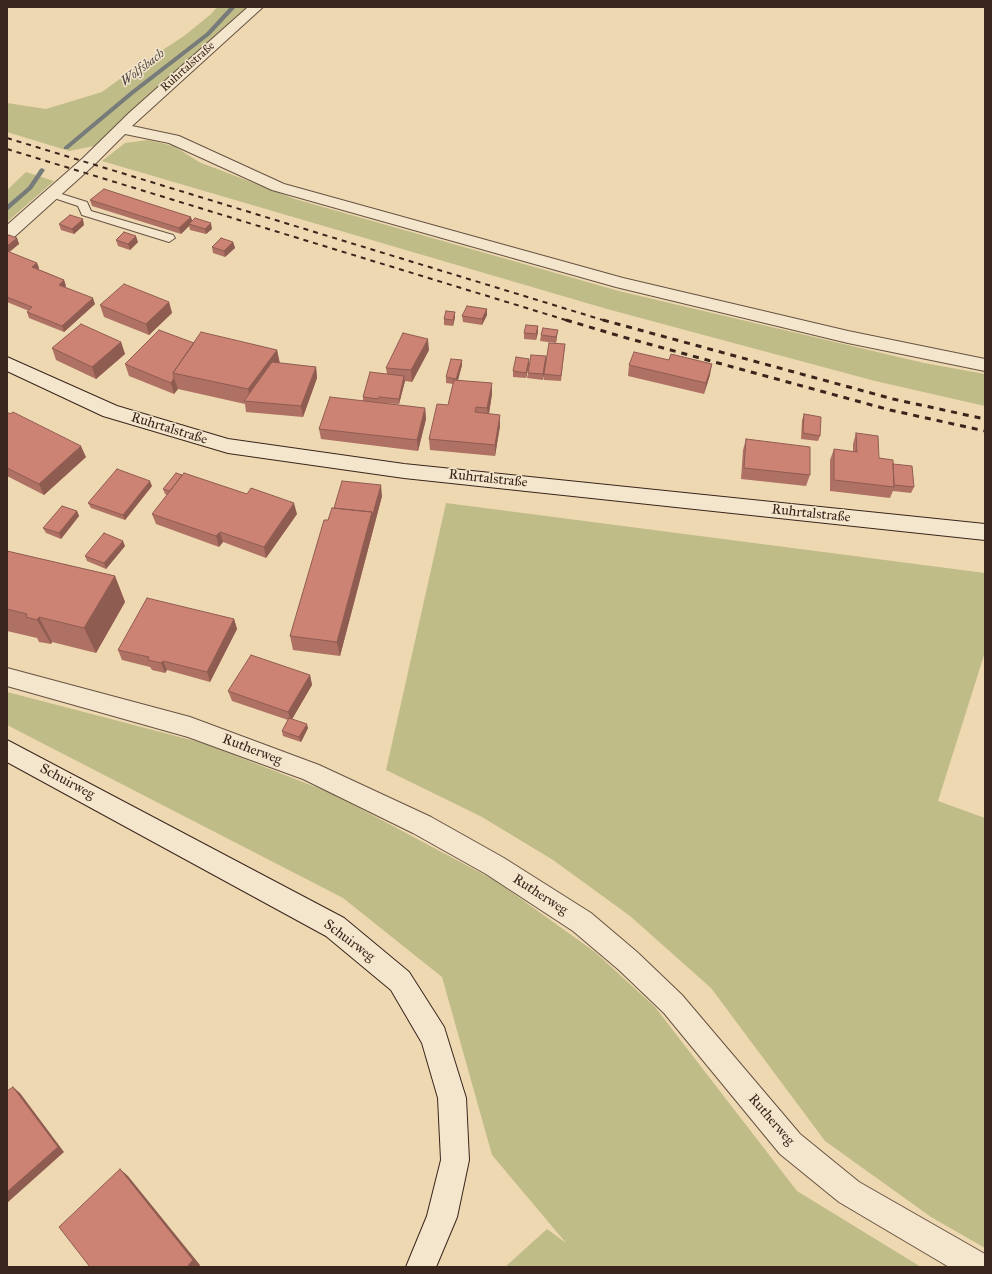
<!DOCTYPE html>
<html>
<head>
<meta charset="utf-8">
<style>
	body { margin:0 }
	#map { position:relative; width:992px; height:1274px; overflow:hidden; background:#eed8b2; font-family:"IM FELL Great Primer",serif }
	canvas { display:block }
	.frame { position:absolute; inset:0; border:8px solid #3a251c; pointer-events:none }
</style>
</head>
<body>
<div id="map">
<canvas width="992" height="1274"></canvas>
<div class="frame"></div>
</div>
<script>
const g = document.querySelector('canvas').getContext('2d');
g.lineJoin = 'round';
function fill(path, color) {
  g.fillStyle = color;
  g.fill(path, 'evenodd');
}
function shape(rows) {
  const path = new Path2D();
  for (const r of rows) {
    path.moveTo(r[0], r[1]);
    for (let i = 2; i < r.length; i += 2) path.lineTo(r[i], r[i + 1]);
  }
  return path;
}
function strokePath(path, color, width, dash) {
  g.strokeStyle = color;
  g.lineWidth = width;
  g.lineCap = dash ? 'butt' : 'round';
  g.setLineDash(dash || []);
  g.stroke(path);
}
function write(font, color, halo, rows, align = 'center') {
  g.font = font + ' "IM FELL Great Primer",serif';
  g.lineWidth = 3;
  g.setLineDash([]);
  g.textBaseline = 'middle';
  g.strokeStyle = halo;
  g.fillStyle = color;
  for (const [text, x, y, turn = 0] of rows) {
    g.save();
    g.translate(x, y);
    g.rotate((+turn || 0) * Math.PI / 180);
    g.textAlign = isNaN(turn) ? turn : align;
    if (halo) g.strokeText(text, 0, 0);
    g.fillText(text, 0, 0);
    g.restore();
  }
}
fill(shape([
	[217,7,251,7,94,146,69,151,7,132,7,103,46,109,102,92,132,70,184,36,211,14],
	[148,140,174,146,199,162,295,199,619,291,924,363,985,374,985,406,875,381,607,309,102,161,125,143],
	[26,172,54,181,7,222,7,190],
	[446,503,985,573,985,652,938,801,985,818,985,1248,931,1217,825,1141,711,988,630,916,553,860,482,817,386,770],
	[7,692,203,743,331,793,496,881,595,952,655,1007,797,1191,921,1267,505,1267,547,1229,566,1243,492,1155,442,977,343,898,7,725]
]), '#c0bc87');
fill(shape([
	[230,7,236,7,210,35,135,93,68,149,64,149,64,147,131,91,206,33,230,7],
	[42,168,45,170,32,189,7,211,7,205,28,187,40,169,42,168]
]), '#777c7a');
const lane = shape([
	[52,191,87,202,91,211,173,235,175,238,169,242,82,215,78,206,48,196,46,194,52,191]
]);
const street = shape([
	[248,7,263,7,132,126,179,136,284,184,623,278,848,331,985,359,985,371,848,343,616,287,272,190,169,143,125,134,94,165,13,238,7,239,7,225,82,159,129,113,248,7],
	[7,668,190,717,319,765,431,817,504,858,591,913,637,952,682,995,800,1134,859,1182,985,1254,985,1267,949,1267,839,1202,780,1154,664,1013,619,970,573,931,486,874,413,833,303,779,188,737,7,686,7,668]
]);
const secondary = shape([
	[7,357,117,406,228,439,404,464,985,524,985,540,404,478,228,453,103,416,7,371,7,357],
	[7,740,344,918,409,972,444,1027,466,1098,469,1160,457,1217,436,1267,406,1267,427,1216,441,1160,438,1098,422,1043,391,990,326,936,7,762,7,740]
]);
strokePath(lane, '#675242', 2);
strokePath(street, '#675242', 2);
strokePath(secondary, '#3a251c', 2);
fill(lane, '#f4e6cd');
fill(street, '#f4e6cd');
fill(secondary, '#f4e6cd');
strokePath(shape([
	[7,138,606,321],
	[7,149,569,321]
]), '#3a251c', 2, [5, 5]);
strokePath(shape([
	[566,320,623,337,890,410,985,431],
	[603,320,893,399,985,419]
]), '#3a251c', 3, [6, 6]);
fill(shape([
	[90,200,192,220,212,229,206,234,190,230,189,226,181,234,92,206],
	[59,224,84,225,74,234,61,230],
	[7,237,17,238,19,244,9,252,37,263,39,268,38,269,64,280,66,286,65,287,95,304,64,332,29,318,27,312,29,311,7,302],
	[116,240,138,242,130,250,118,246],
	[233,242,235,248,225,257,213,253,212,247],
	[169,302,172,313,149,335,104,317,100,305],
	[487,309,487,315,482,325,463,322,462,316],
	[455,317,453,326,444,325,444,319],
	[538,326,538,332,536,340,524,339,524,333],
	[541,335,557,336,556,343,540,341],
	[121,342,125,354,96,379,56,360,52,348],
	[194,343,277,350,280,363,316,367,317,378,303,417,246,412,245,404,178,389,174,394,129,376,125,364],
	[565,344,561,381,544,380,544,374],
	[429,350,412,382,405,381,399,404,379,403,425,408,426,419,418,451,321,439,319,429,363,401,363,397,387,374,386,368],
	[546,356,546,362,543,380,527,378,528,373],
	[462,360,462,365,458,380,492,394,489,414,500,426,495,456,430,450,429,439,448,405,453,384,446,383,446,377],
	[529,365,526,378,513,377,513,371],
	[629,365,710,375,704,394,628,376],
	[7,412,86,457,44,495,7,476],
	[804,414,820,436,818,441,801,439,802,420],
	[856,433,879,458,893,464,914,487,911,493,893,491,890,498,830,491,830,460,834,449,853,452,853,444],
	[746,439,810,475,806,486,741,479,743,450],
	[152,486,125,520,91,508,88,503],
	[163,489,297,514,266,558,223,542,219,547,156,524,152,514,167,495,165,494],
	[382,496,340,656,293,650,290,636,328,520,334,508],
	[77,511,79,516,61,539,46,533,43,528],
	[125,546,106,569,87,561,85,556],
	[7,551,115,576,125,602,96,653,52,642,51,644,39,642,37,638,7,631],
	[234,619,237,629,210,682,167,670,165,673,152,670,150,667,122,660,118,650],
	[310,675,312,685,292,719,308,728,301,742,283,736,282,731,288,720,232,701,228,691]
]), '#af7164');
fill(shape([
	[191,217,193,223,189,224,189,226,181,234,179,228],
	[83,219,84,225,74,234,72,229],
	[211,223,212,229,206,234,205,229],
	[136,236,138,242,130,250,128,244],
	[17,238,19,244,7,254,7,246],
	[233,242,235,248,225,257,224,251],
	[37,263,39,268,34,273,32,267],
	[64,280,66,286,61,290,59,285],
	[93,298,95,304,64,332,62,326],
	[169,302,172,313,149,335,146,324],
	[487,309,487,315,482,325,482,319],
	[455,312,455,317,453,326,453,320],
	[538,326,538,332,536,340,536,334],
	[558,330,557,336,556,343,556,337],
	[428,339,429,350,412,382,411,370],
	[121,342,125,354,96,379,92,367],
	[277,350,280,366,250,401,248,389],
	[546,356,546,362,543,380,543,374],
	[529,359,529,365,526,378,526,373],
	[462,360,462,365,457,384,456,379],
	[712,364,710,375,704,394,706,383],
	[316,367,317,378,303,417,301,406],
	[404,376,405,381,399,404,399,399],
	[174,378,178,389,174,394,171,383],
	[492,383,492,394,488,419,487,408],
	[425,408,426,419,418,451,417,440],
	[500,415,500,426,495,456,495,445],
	[81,446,86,457,44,495,39,484],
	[150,481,152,486,125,520,123,515],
	[381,485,382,496,340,656,337,642,372,512],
	[294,503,297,514,266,558,264,547],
	[77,511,79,516,61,539,59,533],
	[220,532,223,542,219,547,216,536],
	[123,541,125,546,106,569,104,563],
	[115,576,125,602,96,653,84,628],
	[39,617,52,642,51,644,37,620],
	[234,619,237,629,210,682,207,672],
	[163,661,167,670,165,673,161,663],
	[310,675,312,685,291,721,288,712],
	[307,724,308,728,301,742,299,737],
	[13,1087,20,1093,64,1152,7,1203,7,1192],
	[120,1169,128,1176,200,1265,199,1267,187,1267]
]), '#8f5c51');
const building = shape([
	[104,189,191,217,179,228,90,200,104,189],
	[70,215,83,219,72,229,59,224,70,215],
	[195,218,211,223,205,229,189,224,195,218],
	[124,232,136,236,128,244,116,240,124,232],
	[9,235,17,238,7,246,7,237,9,235],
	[221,238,233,242,224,251,212,247,221,238],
	[7,251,37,263,32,267,64,280,59,285,93,298,62,326,27,312,32,307,7,297,7,251],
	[124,284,169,302,146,324,100,305,124,284],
	[467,306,487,309,482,319,462,316,467,306],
	[446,311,455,312,453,320,444,319,446,311],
	[81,324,121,342,92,367,52,348,81,324],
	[526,325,538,326,536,334,524,333,526,325],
	[543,328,558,330,556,337,541,335,543,328],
	[159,330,194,343,173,373,174,378,171,383,125,364,159,330],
	[201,332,277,350,248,389,173,373,201,332],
	[403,333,428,339,411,370,386,368,403,333],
	[549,343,565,344,561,376,544,374,549,343],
	[634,352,669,360,671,354,712,364,706,383,629,365,634,352],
	[531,355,546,356,543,374,528,373,531,355],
	[516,357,529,359,526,373,513,371,516,357],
	[451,359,462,360,456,379,446,377,451,359],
	[272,362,316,367,301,406,244,401,272,362],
	[370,372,404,376,399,399,379,397,378,399,363,397,370,372],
	[454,380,492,383,487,408,476,407,475,412,500,415,495,445,429,439,437,404,448,405,454,380],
	[330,397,425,408,417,440,319,429,330,397],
	[7,412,10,414,13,412,81,446,39,484,7,468,7,412],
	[804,414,821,417,820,436,803,433,804,414],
	[856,433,878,436,879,458,893,460,894,487,834,480,834,449,857,452,856,433],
	[746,439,810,447,810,475,744,468,746,439],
	[893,464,912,466,914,487,894,485,893,464],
	[117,469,150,481,123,515,88,503,117,469],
	[176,473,182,475,170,491,163,489,176,473],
	[184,473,247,494,251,488,294,503,264,547,220,532,216,536,152,514,184,473],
	[342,481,381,485,372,517,372,512,334,508,342,481],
	[62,506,77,511,59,533,43,528,62,506],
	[332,508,372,512,337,642,290,636,324,520,328,520,332,508],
	[104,533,123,541,104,563,85,556,104,533],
	[7,551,115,576,84,628,39,617,37,620,26,617,27,614,7,609,7,551],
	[147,598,234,619,207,672,163,661,161,663,148,660,149,657,118,650,147,598],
	[251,655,310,675,288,712,228,691,251,655],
	[289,718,307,724,299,737,282,731,289,718],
	[13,1087,58,1147,7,1192,7,1091,13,1087],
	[120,1169,193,1260,187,1267,90,1267,59,1227,120,1169]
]);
fill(building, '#cc8374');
strokePath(building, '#8f5c51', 1);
write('12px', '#3a251c', '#f4e6cd', [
	["Ruhrtalstraße",188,67,-42]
]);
write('italic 13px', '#534943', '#f4e6cd', [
	["Wolfsbach",143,68,-38]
]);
write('14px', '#3a251c', '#f4e6cd', [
	["Ruhrtalstraße",169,429,17],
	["Ruhrtalstraße",488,479,6],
	["Ruhrtalstraße",811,514,6],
	["Rutherweg",252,750,21],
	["Schuirweg",67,782,28],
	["Rutherweg",540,895,33],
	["Schuirweg",349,941,37],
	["Rutherweg",771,1120,49]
]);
</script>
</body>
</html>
